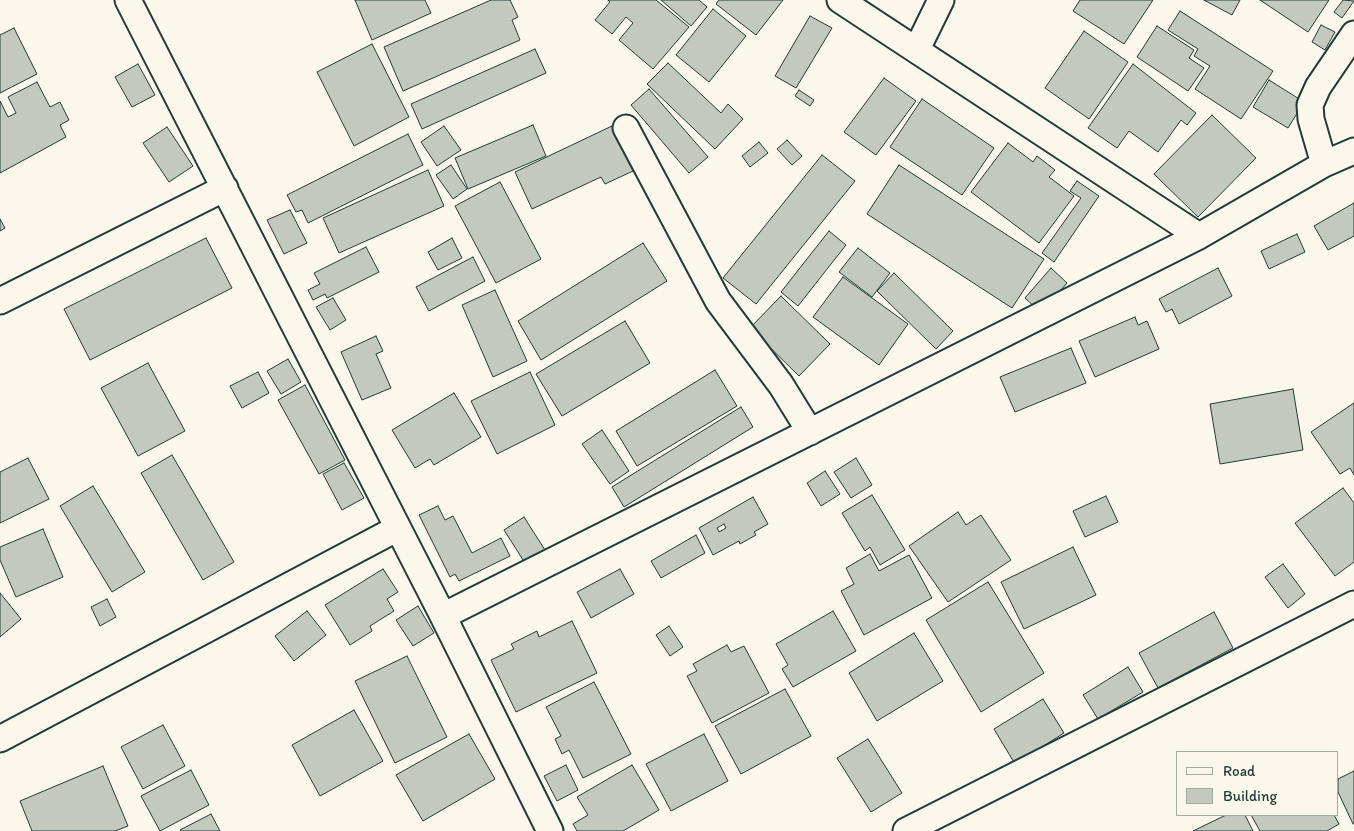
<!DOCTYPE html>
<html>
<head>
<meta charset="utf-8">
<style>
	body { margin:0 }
	#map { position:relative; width:1354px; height:831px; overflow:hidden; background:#fbf7ec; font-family:Itim,sans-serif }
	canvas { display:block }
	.legend { position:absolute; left:1176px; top:751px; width:162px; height:65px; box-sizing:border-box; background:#fbf7ec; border:1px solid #a3ada2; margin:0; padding:6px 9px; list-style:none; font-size:15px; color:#1f3d34 }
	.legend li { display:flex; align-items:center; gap:10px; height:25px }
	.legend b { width:25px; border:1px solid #a3ada2 }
</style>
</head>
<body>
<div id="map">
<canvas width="1354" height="831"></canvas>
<ul class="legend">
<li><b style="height:6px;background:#fbf7ec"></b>Road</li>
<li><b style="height:14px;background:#c4c9be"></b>Building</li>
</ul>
</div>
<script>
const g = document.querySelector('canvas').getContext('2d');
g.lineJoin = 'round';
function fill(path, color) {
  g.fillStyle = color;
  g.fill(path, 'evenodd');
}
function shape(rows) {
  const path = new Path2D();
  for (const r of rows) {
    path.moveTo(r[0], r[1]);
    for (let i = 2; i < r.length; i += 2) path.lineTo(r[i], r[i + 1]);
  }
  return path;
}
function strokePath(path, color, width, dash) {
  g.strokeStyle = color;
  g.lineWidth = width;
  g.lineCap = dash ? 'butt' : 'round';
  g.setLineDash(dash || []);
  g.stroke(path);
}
const building = shape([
	[355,0,425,0,431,13,372,40,355,0],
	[491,0,510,0,518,17,512,20,520,40,403,91,384,47,491,0],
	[608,0,656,0,689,27,653,69,619,40,633,23,626,17,612,34,595,20,610,2,608,0],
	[661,0,699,0,707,7,691,26,661,0],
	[719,0,783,0,756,35,716,4,719,0],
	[1080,0,1153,0,1124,44,1073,11,1080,0],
	[1204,0,1240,0,1232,15,1204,0],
	[1260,0,1329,0,1308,32,1260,0],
	[1343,0,1354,1,1342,18,1334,12,1343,0],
	[713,9,746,36,709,82,676,55,713,9],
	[1180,11,1273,71,1241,119,1195,89,1210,66,1194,56,1198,49,1168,30,1180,11],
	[810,16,832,28,796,88,775,76,810,16],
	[1321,25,1335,32,1325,50,1312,42,1321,25],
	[1157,26,1194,50,1189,58,1204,68,1188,91,1137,57,1157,26],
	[14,28,37,74,0,93,0,35,14,28],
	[1084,31,1128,62,1089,119,1045,88,1084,31],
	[372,44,409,117,354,146,317,72,372,44],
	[535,49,546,73,422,129,411,104,535,49],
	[668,63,721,113,728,104,743,119,715,149,647,84,668,63],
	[138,64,155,95,132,107,115,77,138,64],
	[1133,64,1196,113,1187,125,1181,120,1158,152,1129,131,1117,148,1088,128,1133,64],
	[884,78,916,101,876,155,844,132,884,78],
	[1269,80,1304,102,1288,128,1253,107,1269,80],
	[37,82,50,107,60,102,69,120,60,125,66,137,0,173,0,101,8,117,16,113,8,97,37,82],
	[649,89,708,157,689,173,631,105,649,89],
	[799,90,814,100,810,106,795,96,799,90],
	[922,99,994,148,962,195,890,147,922,99],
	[1212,115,1256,158,1198,217,1154,174,1212,115],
	[533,125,546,156,468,189,455,158,533,125],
	[444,126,461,150,437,166,421,142,444,126],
	[612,126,633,171,605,184,601,177,532,209,515,172,612,126],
	[167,127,193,166,169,182,143,143,167,127],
	[408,134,423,165,308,223,302,210,296,212,287,195,408,134],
	[787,140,802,156,792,165,777,149,787,140],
	[759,142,768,153,750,167,742,156,759,142],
	[1008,143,1033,162,1037,156,1055,170,1049,177,1074,196,1039,243,971,192,1008,143],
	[822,155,855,181,756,304,723,278,822,155],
	[451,165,467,189,453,199,436,175,451,165],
	[899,165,1044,259,1012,308,867,214,899,165],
	[428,170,444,206,339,253,323,218,428,170],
	[1077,181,1099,196,1054,262,1042,253,1081,198,1070,191,1077,181],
	[500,182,541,259,496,283,455,206,500,182],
	[1354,203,1354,236,1328,250,1314,226,1354,203],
	[290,210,307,243,284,254,267,220,290,210],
	[0,219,5,228,0,231,0,219],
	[829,231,846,245,798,306,781,292,829,231],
	[1297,234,1305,252,1269,269,1261,251,1297,234],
	[206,238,232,288,90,360,64,309,206,238],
	[452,238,462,258,438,270,428,252,452,238],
	[643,243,667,281,541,360,518,321,643,243],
	[366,247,379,272,327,298,325,294,313,300,308,290,320,284,314,273,366,247],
	[858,248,890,273,872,297,839,272,858,248],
	[473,257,485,281,429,311,416,287,473,257],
	[1051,268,1067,283,1041,313,1025,298,1051,268],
	[1218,268,1232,296,1179,324,1172,309,1166,312,1159,299,1218,268],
	[894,273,953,331,936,349,877,291,894,273],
	[843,277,908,324,879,365,813,317,843,277],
	[495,290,527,361,493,377,462,305,495,290],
	[781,296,830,344,799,376,750,328,781,296],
	[333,298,346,320,330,330,316,307,333,298],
	[1135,317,1138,325,1147,321,1159,349,1095,377,1079,341,1135,317],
	[625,321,650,363,562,416,536,374,625,321],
	[376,336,383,351,376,354,391,388,362,400,341,352,376,336],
	[1071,348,1086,383,1015,412,1000,377,1071,348],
	[288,359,301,382,281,394,267,371,288,359],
	[148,363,185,431,138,456,101,388,148,363],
	[715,370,737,406,637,466,616,431,715,370],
	[258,372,269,393,242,408,230,386,258,372],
	[530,372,555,425,497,454,471,401,530,372],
	[305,385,345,460,319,474,278,400,305,385],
	[1293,389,1303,450,1220,464,1210,404,1293,389],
	[454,393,481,437,434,465,430,459,415,468,392,430,454,393],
	[1354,403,1354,475,1350,468,1340,474,1311,432,1354,403],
	[741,407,753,427,624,507,612,487,741,407],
	[602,430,629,471,610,484,582,444,602,430],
	[172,455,234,562,203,580,141,473,172,455],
	[28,458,49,499,0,523,0,472,28,458],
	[856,458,872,485,851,498,834,472,856,458],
	[344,463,364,498,342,510,323,474,344,463],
	[825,471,840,494,821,506,807,483,825,471],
	[93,486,145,572,112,592,60,506,93,486],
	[1343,488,1354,503,1354,562,1335,576,1295,523,1343,488],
	[872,495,905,550,880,565,870,547,865,551,842,513,872,495],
	[1106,496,1118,522,1085,537,1073,511,1106,496],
	[753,497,768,524,754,532,756,535,740,544,739,541,713,555,699,528,753,497],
	[724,524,726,528,719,532,717,528,724,524],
	[438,506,445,520,453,516,472,553,501,538,510,556,459,581,455,574,450,577,419,515,438,506],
	[958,512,966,525,981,515,1011,560,948,602,909,546,958,512],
	[524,517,545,550,525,563,504,530,524,517],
	[43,529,63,577,16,597,0,560,0,547,43,529],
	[696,535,705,553,661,578,651,561,696,535],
	[1073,547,1096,595,1024,629,1001,582,1073,547],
	[870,554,879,571,909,555,932,598,864,635,841,591,854,584,846,568,870,554],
	[1283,564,1305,594,1288,608,1265,577,1283,564],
	[383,569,398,592,387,599,394,611,370,626,372,631,350,645,325,605,383,569],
	[620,569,634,594,591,618,577,592,620,569],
	[988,582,1044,673,981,712,926,620,988,582],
	[0,593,21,619,0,637,0,593],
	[107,599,116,617,100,626,91,607,107,599],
	[418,606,434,633,413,646,396,620,418,606],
	[307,611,326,635,294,661,275,636,307,611],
	[833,611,856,651,793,687,782,669,788,665,776,644,833,611],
	[1214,612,1233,648,1158,688,1139,653,1214,612],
	[572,621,597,673,516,712,491,660,514,649,511,644,537,631,539,637,572,621],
	[669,626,683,647,670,656,656,635,669,626],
	[914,633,943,681,877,721,849,673,914,633],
	[727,645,731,652,744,646,769,693,712,723,687,676,697,671,693,664,727,645],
	[407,656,447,737,395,763,355,681,407,656],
	[1128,667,1143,692,1098,719,1083,695,1128,667],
	[594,682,631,754,583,778,569,750,562,754,555,739,561,736,546,707,594,682],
	[785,689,811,736,741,774,715,726,785,689],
	[1043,699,1064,733,1015,764,994,729,1043,699],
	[354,710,383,761,320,796,292,745,354,710],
	[163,725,185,766,143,789,121,747,163,725],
	[469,734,495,779,423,821,396,775,469,734],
	[704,734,728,781,671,811,646,764,704,734],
	[868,739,902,793,871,812,837,758,868,739],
	[566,765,578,790,557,801,544,776,566,765],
	[632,765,659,810,623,831,577,831,573,824,588,815,577,797,632,765],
	[103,766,128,826,115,831,32,831,20,801,103,766],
	[191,770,209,805,160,831,141,796,191,770],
	[1354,771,1354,824,1353,824,1338,792,1338,779,1354,771],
	[211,814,220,831,181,831,180,830,211,814],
	[1226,815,1245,815,1253,831,1193,831,1226,815],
	[1251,815,1334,815,1339,824,1327,831,1260,831,1251,815]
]);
fill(building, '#c4c9be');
strokePath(building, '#1f3d34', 1);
const street = shape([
	[128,0,443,616,550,831],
	[840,0,1199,236],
	[917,49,941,0],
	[626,128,718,301,781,385,810,432],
	[1324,164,1311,119,1310,105,1318,87,1354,34],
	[0,301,225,188],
	[443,616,1199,236,1324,164,1354,151],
	[0,739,398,528],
	[906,831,1354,604]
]);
strokePath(street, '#1f3d34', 29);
strokePath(street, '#fbf7ec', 25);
</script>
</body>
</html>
